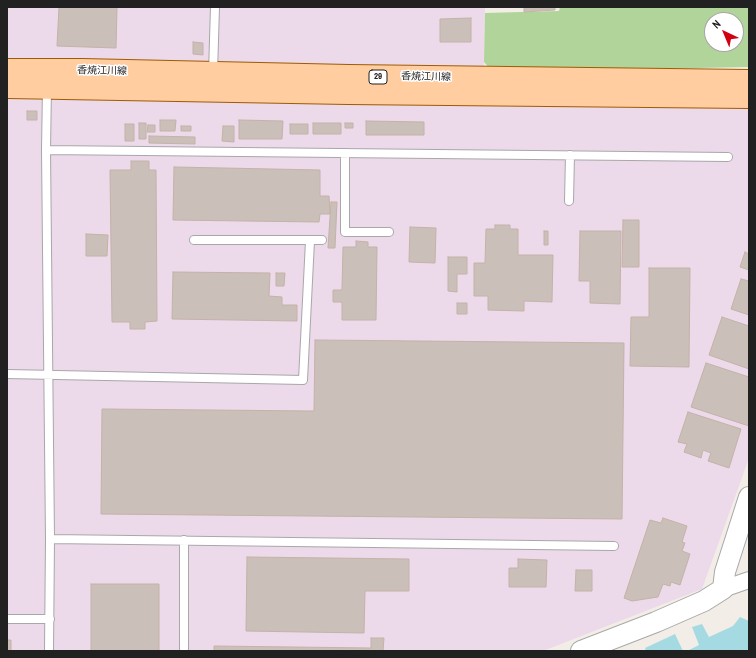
<!DOCTYPE html>
<html>
<head>
<meta charset="utf-8">
<style>
	body { margin:0 }
	#map { position:relative; width:756px; height:658px; overflow:hidden; background:#f2eee7; font-family:"Archivo Narrow",sans-serif }
	canvas { display:block }
	.frame { position:absolute; inset:0; border:8px solid #212121; pointer-events:none }
	.north { position:absolute; left:704px; top:12px; width:40px; height:40px; box-sizing:border-box; background:#fff; border:1px solid #a6a6a6; border-radius:50%; rotate:316deg; font-size:11px; font-weight:700; line-height:16px; text-align:center; color:#212121 }
	.north::after { content:''; display:block; margin:auto; width:14px; height:18px; background:#d30014; clip-path:polygon(50% 0,100% 100%,50% 72%,0 100%) }
</style>
</head>
<body>
<div id="map">
<canvas width="756" height="658"></canvas>
<div class="frame"></div>
<div class="north">N</div>
</div>
<script>
const g = document.querySelector('canvas').getContext('2d');
g.lineJoin = 'round';
function fill(path, color) {
  g.fillStyle = color;
  g.fill(path, 'evenodd');
}
function shape(rows) {
  const path = new Path2D();
  for (const r of rows) {
    path.moveTo(r[0], r[1]);
    for (let i = 2; i < r.length; i += 2) path.lineTo(r[i], r[i + 1]);
  }
  return path;
}
function strokePath(path, color, width, dash) {
  g.strokeStyle = color;
  g.lineWidth = width;
  g.lineCap = dash ? 'butt' : 'round';
  g.setLineDash(dash || []);
  g.stroke(path);
}
function write(font, color, halo, rows, align = 'center') {
  g.font = font + ' "Archivo Narrow","Noto Sans JP",sans-serif';
  g.lineWidth = 3;
  g.setLineDash([]);
  g.textBaseline = 'middle';
  g.strokeStyle = halo;
  g.fillStyle = color;
  for (const [text, x, y, turn = 0] of rows) {
    g.save();
    g.translate(x, y);
    g.rotate((+turn || 0) * Math.PI / 180);
    g.textAlign = isNaN(turn) ? turn : align;
    if (halo) g.strokeText(text, 0, 0);
    g.fillText(text, 0, 0);
    g.restore();
  }
}
fill(shape([
	[7,7,485,7,484,67,7,59],
	[7,99,749,107,749,458,702,589,543,651,7,651]
]), '#ecd9ea');
fill(shape([
	[560,7,749,7,749,67,493,72,484,62,485,13,559,11],
	[712,20,736,20,736,44,712,44]
]), '#b0d499');
fill(shape([
	[740,617,749,621,749,651,687,651,699,645,692,627,702,624,709,637,733,626],
	[675,634,683,651,646,651,645,648]
]), '#a5dae3');
const building = shape([
	[59,7,117,7,116,48,57,46,59,7],
	[524,7,555,7,555,10,524,12,524,7],
	[471,18,471,42,440,42,440,19,471,18],
	[193,42,203,43,203,55,193,54,193,42],
	[27,111,37,111,37,120,27,120,27,111],
	[160,120,176,120,175,131,160,131,160,120],
	[239,120,283,121,282,139,239,139,239,120],
	[366,121,424,122,424,135,366,135,366,121],
	[139,123,146,123,146,139,139,139,139,123],
	[313,123,341,123,341,134,313,134,313,123],
	[345,123,353,123,353,128,345,128,345,123],
	[125,124,134,124,134,141,125,141,125,124],
	[290,124,308,124,308,134,290,134,290,124],
	[148,125,155,125,155,132,147,132,148,125],
	[181,126,191,126,191,131,181,131,181,126],
	[223,126,234,126,234,142,222,141,223,126],
	[149,136,195,137,195,144,149,143,149,136],
	[131,161,149,161,149,170,156,170,157,321,145,322,145,329,130,329,130,322,112,322,110,170,131,170,131,161],
	[174,167,320,170,320,196,329,196,330,214,320,214,319,222,173,220,174,167],
	[331,202,337,202,335,248,328,248,331,202],
	[623,220,639,220,639,267,622,267,623,220],
	[495,225,510,225,510,229,518,229,518,255,553,255,552,302,524,301,524,311,488,310,488,296,474,296,474,263,485,263,486,229,495,229,495,225],
	[410,227,436,228,435,263,409,262,410,227],
	[544,231,548,231,548,245,544,245,544,231],
	[580,231,621,231,620,304,590,303,590,281,579,281,580,231],
	[86,234,108,235,107,256,86,256,86,234],
	[356,241,368,242,368,247,377,247,376,320,342,320,342,302,333,302,333,290,342,290,343,247,356,247,356,241],
	[745,252,749,254,749,270,740,267,745,252],
	[448,257,467,257,467,274,457,274,457,292,448,291,448,257],
	[649,268,690,268,689,367,630,366,631,317,649,317,649,268],
	[173,272,270,273,269,296,282,297,282,305,297,305,297,321,172,319,173,272],
	[276,273,285,273,284,286,276,286,276,273],
	[741,279,749,281,749,315,731,309,741,279],
	[457,303,467,303,467,314,457,314,457,303],
	[722,317,749,326,749,369,709,355,722,317],
	[315,340,624,343,622,519,101,514,102,409,314,411,315,340],
	[706,363,749,377,749,426,691,407,706,363],
	[688,412,741,429,729,468,708,461,711,453,703,450,701,458,684,452,687,444,678,442,688,412],
	[663,518,687,526,682,542,685,543,682,551,690,554,680,585,671,582,670,586,663,584,658,597,632,601,624,598,650,520,661,523,663,518],
	[247,557,409,559,409,591,365,591,364,633,246,631,247,557],
	[518,559,547,560,546,587,509,587,509,568,518,568,518,559],
	[576,570,592,570,592,591,575,591,576,570],
	[91,584,159,584,159,651,91,651,91,584],
	[371,638,384,638,383,651,214,651,214,646,371,648,371,638],
	[7,640,11,640,11,651,7,651,7,640]
]);
fill(building, '#cbbfba');
strokePath(building, '#c5b2a8', 1);
const service = shape([
	[213,73,215,7],
	[47,88,46,150,50,539,49,651],
	[46,150,728,157],
	[345,153,345,232,389,232],
	[569,201,570,155],
	[194,240,322,240],
	[7,374,303,380,310,241],
	[50,539,614,546],
	[7,619,50,619],
	[184,651,184,540]
]);
const minor = shape([
	[723,589,749,580]
]);
const tertiary = shape([
	[581,651,656,622,704,601,723,589,725,572,749,497]
]);
const primary = shape([
	[7,70,82,70,349,76,749,81],
	[7,87,348,93,749,97]
]);
strokePath(service, '#a8a8a8', 10);
strokePath(minor, '#a8a8a8', 18);
strokePath(tertiary, '#a8a8a8', 22);
strokePath(primary, '#9f5b00', 24);
strokePath(service, '#fff', 8);
strokePath(minor, '#fff', 16);
strokePath(tertiary, '#fff', 20);
strokePath(primary, '#ffcda0', 22);
for (const [x, y, w] of [
	[378,77,18]
]) {
  const box = new Path2D();
  box.roundRect(x - w / 2, y - 7, w, 14, 3);
  g.fillStyle = '#fff';
  g.fill(box);
  strokePath(box, '#212121', 1);
}
write('bold 9px', '#212121', null, [
	["29",378,77]
]);
write('10px', '#212121', '#fff', [
	["香焼江川線",102,71,1],
	["香焼江川線",426,77,1]
]);
</script>
</body>
</html>
